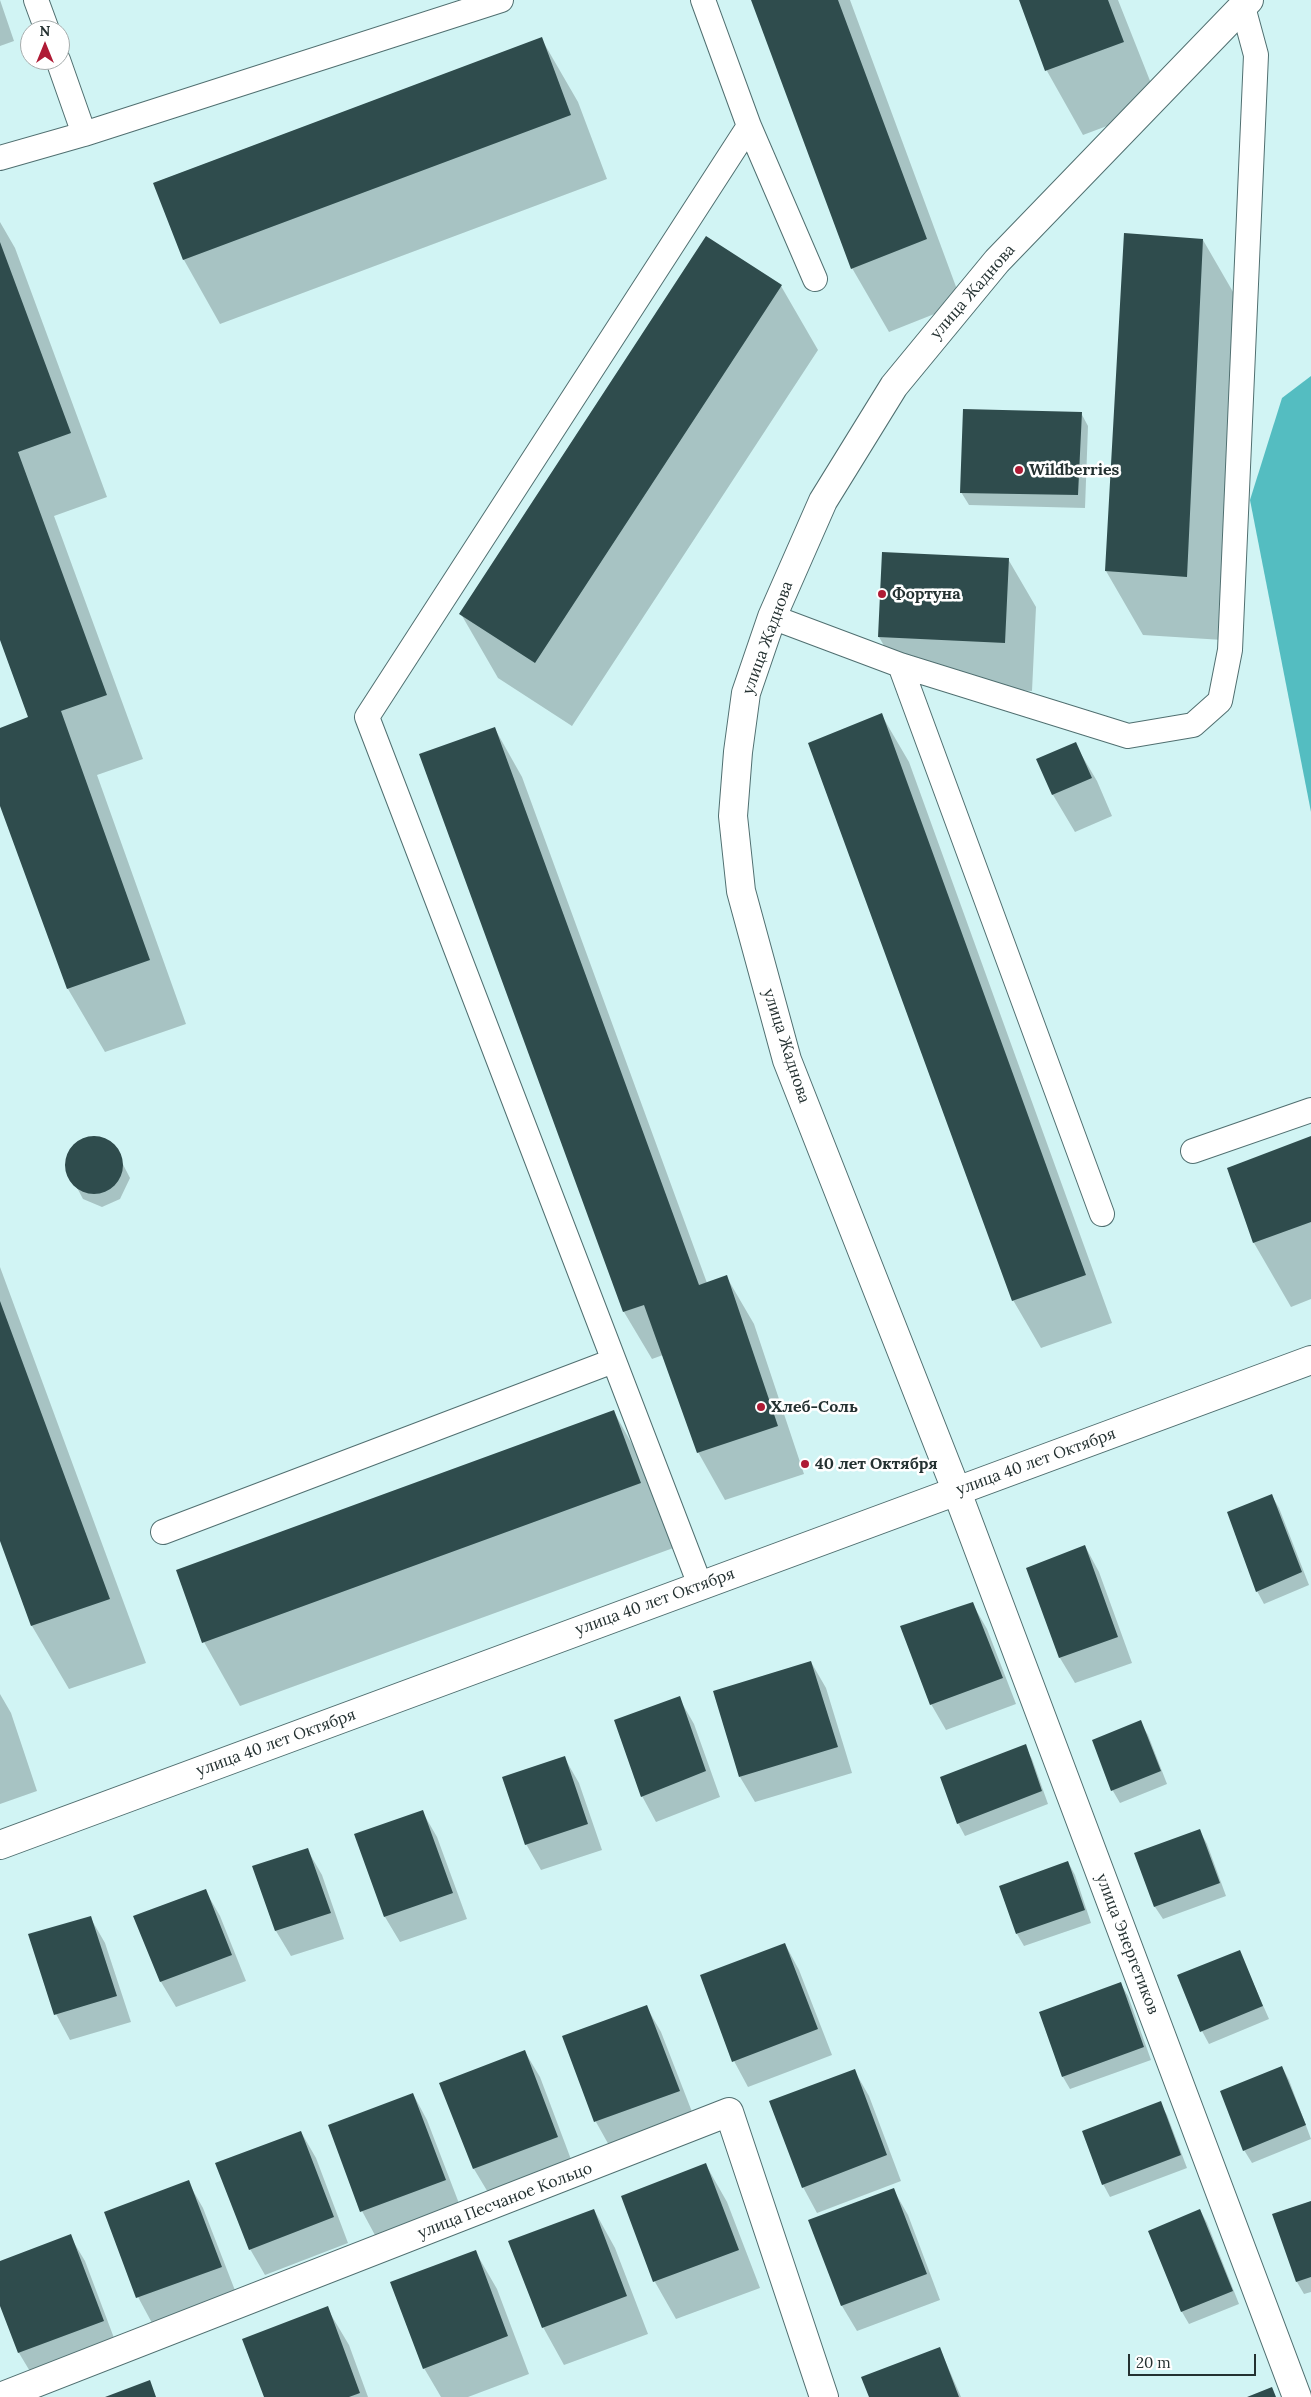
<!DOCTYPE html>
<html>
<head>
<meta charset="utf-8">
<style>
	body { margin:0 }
	#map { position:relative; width:1311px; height:2397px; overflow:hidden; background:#d1f4f4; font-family:Lora,serif }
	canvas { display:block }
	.north { position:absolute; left:20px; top:20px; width:50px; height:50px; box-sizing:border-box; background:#fff; border:1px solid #a7adad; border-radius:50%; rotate:0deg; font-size:14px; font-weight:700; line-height:20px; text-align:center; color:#243131 }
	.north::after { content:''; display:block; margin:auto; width:18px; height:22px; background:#af1b35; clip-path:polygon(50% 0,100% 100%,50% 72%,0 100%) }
	.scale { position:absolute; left:1128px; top:2354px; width:128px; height:22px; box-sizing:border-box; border:2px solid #243131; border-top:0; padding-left:6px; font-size:15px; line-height:18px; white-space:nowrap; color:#243131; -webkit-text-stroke:4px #fff; paint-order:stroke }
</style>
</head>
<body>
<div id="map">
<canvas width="1311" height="2397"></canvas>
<div class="north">N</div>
<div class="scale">20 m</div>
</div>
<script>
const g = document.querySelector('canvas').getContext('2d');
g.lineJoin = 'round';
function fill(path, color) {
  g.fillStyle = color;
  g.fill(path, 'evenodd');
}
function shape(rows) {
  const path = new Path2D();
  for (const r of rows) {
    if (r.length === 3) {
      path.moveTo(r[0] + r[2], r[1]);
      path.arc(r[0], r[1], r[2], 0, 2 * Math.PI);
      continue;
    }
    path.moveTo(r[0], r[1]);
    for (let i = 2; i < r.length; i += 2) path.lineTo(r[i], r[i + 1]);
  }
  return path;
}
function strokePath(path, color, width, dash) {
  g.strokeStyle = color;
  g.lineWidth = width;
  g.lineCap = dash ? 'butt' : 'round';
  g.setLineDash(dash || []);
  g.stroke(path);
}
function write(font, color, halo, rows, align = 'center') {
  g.font = font + ' Lora,serif';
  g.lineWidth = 5;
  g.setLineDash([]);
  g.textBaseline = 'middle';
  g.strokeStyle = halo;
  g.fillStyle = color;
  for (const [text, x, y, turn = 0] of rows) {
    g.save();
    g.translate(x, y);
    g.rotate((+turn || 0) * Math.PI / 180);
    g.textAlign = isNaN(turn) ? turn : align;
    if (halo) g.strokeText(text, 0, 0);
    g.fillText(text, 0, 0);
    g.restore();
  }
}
fill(shape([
	[1311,376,1311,812,1250,500,1282,398]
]), '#54bdc1');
fill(shape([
	[0,0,14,41,0,46],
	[752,0,850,0,962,303,889,332,852,268],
	[1021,0,1118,0,1160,106,1083,135,1047,71],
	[541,38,578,102,607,179,220,324,184,260,154,183],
	[0,222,15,248,107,497,54,516,143,759,97,775,186,1024,105,1052,68,989,0,803,0,729,30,718,0,637],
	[1203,240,1240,304,1223,640,1143,635,1106,571],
	[781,286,818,350,572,726,498,678,461,614],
	[1081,413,1088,426,1085,508,969,505,961,492],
	[1008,559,1036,607,1032,691,906,684,879,637],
	[881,714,909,762,1112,1323,1041,1348,1013,1300],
	[495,729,522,777,707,1283,726,1276,754,1324,804,1474,725,1500,698,1452,663,1355,652,1359,624,1312],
	[1075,744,1097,781,1112,816,1075,832,1053,795,1038,760],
	[94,1136,113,1145,130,1178,120,1199,102,1207,83,1199,65,1165,75,1145],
	[1311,1138,1311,1299,1291,1307,1254,1243,1228,1168],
	[0,1267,146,1663,69,1689,32,1626,0,1537],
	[614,1412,650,1476,676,1547,240,1706,204,1642],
	[1272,1496,1279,1508,1309,1585,1264,1604,1257,1591],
	[1085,1546,1099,1572,1132,1663,1075,1683,1060,1658],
	[972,1603,987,1629,1016,1704,946,1730,931,1704],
	[811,1662,826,1688,852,1773,755,1802,740,1777],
	[0,1694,11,1713,37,1791,0,1804],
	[679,1698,694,1724,720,1797,656,1822,642,1796],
	[1140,1722,1148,1735,1167,1784,1120,1803,1113,1791,1093,1741],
	[1025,1746,1032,1759,1048,1804,965,1836,958,1823],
	[564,1757,579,1783,602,1850,541,1870,526,1844],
	[422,1811,437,1837,467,1919,400,1942,385,1917],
	[1200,1831,1207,1844,1226,1896,1163,1919,1155,1907,1136,1854],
	[307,1849,322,1875,344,1939,291,1956,276,1931,253,1867],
	[1068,1862,1075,1875,1091,1923,1024,1946,1017,1934],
	[205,1890,220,1916,246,1981,176,2007,161,1982,135,1916],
	[90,1917,105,1943,131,2022,70,2040,56,2014],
	[785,1944,799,1970,832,2055,748,2087,734,2061],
	[1239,1951,1269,2019,1209,2044,1202,2031],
	[1121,1984,1128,1996,1151,2060,1070,2089,1063,2077],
	[646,2006,661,2032,694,2117,610,2147,596,2122,563,2037],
	[525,2052,540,2077,572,2162,489,2194,474,2169],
	[1282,2067,1289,2080,1311,2139,1252,2163,1244,2150],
	[854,2070,869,2096,901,2181,817,2213,803,2187],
	[413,2094,427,2120,460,2206,376,2237,362,2211],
	[1160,2103,1167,2115,1187,2168,1110,2197,1103,2184],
	[301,2132,316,2158,348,2243,265,2275,250,2249],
	[706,2165,727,2202,760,2288,676,2319,655,2282,622,2197],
	[188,2182,203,2208,236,2293,152,2323,138,2297],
	[893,2189,908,2215,940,2300,857,2331,842,2306,810,2221],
	[1311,2203,1311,2292,1304,2294,1297,2282,1274,2215],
	[594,2210,615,2248,648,2334,564,2365,543,2327],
	[1200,2210,1207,2223,1239,2304,1189,2324,1182,2312],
	[70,2236,85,2261,117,2346,34,2378,19,2353,0,2303,0,2262],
	[475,2251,497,2289,529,2374,468,2397,441,2397,424,2368],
	[327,2308,349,2345,368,2397,265,2397],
	[940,2349,961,2397,870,2397]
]), '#0003');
fill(shape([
	[751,0,838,0,927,239,851,269],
	[1019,0,1108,0,1124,42,1045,71],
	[542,37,571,115,183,260,153,183],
	[1124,233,1203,239,1187,577,1105,571],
	[706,236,782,285,535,663,459,614],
	[0,242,71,433,18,452,107,695,61,711,150,960,67,989,0,806,0,728,28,717,0,640],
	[963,409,1082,412,1078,495,960,493],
	[882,552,1009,558,1005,643,878,637],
	[882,713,1086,1275,1012,1301,808,743],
	[495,727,699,1285,727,1275,778,1426,697,1453,644,1305,623,1312,419,754],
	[1076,742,1092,778,1052,795,1036,759],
	[1311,1136,1311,1222,1253,1243,1227,1168],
	[94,1165,29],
	[0,1301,110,1599,31,1626,0,1541],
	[614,1410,641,1483,202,1643,176,1570],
	[1272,1494,1302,1572,1256,1592,1227,1512],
	[1085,1545,1118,1637,1059,1658,1026,1568],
	[973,1602,1003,1678,930,1705,900,1626],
	[811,1661,838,1747,739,1777,713,1691],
	[680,1696,706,1771,641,1797,614,1720],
	[1141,1720,1161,1771,1111,1791,1092,1740],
	[1026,1744,1042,1791,957,1824,940,1777],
	[565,1756,588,1824,525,1845,502,1777],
	[423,1810,453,1893,384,1917,354,1834],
	[1200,1829,1220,1883,1154,1907,1134,1853],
	[308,1848,331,1913,275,1931,252,1866],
	[1068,1861,1085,1910,1016,1934,999,1886],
	[206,1889,232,1955,160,1982,133,1916],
	[91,1916,117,1996,54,2015,28,1934],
	[785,1943,818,2029,732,2062,700,1975],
	[1240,1950,1263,2006,1200,2032,1177,1975],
	[1121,1982,1144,2047,1062,2077,1039,2012],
	[647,2005,680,2091,594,2122,562,2036],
	[525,2050,558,2137,473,2169,439,2083],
	[1282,2066,1306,2125,1243,2151,1220,2091],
	[855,2069,887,2155,802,2188,769,2101],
	[413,2093,446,2180,360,2212,328,2125],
	[1161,2101,1181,2155,1102,2185,1082,2131],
	[301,2131,334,2217,249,2250,215,2163],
	[706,2163,739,2250,653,2282,621,2196],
	[189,2180,222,2267,136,2298,104,2212],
	[894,2188,927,2274,841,2306,808,2220],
	[1311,2201,1311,2277,1296,2282,1272,2214],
	[594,2209,627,2296,542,2328,508,2241],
	[1200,2209,1233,2291,1181,2312,1148,2231],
	[71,2234,104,2321,18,2353,0,2306,0,2261],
	[476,2250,508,2336,423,2369,390,2282],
	[328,2306,360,2393,349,2397,264,2397,242,2339],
	[940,2347,959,2397,869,2397,861,2377],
	[150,2380,156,2397,105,2397],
	[1272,2387,1276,2397,1247,2397]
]), '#2f4c4d');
const service = shape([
	[36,0,47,30],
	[703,0,749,126,815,279],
	[58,60,84,134,501,0],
	[0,158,84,134],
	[772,617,900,665,1102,1214],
	[900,665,1128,736,1193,725,1220,701,1230,650,1256,55,1243,7],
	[1193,1151,1311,1110],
	[163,1532,613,1361],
	[700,1585,367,717,749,126]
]);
const minor = shape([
	[1249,0,997,261,894,386,823,501,772,617,746,693,738,752,733,816,741,891,787,1060,957,1492,1297,2397],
	[0,1845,1311,1360],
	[0,2397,729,2112,824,2397]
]);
strokePath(service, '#506f70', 26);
strokePath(minor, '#506f70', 30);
strokePath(service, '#fff', 24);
strokePath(minor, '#fff', 28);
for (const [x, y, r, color] of [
	[1019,470,5,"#af1b35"],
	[882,594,5,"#af1b35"],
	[761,1407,5,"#af1b35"],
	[805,1464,5,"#af1b35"]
]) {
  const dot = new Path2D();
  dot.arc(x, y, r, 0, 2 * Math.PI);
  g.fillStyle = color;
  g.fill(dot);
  strokePath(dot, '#fff', 2);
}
write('16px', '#243131', '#fff', [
	["улица Жаднова",973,292,-49],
	["улица Жаднова",768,638,-70],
	["улица Жаднова",786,1046,72],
	["улица 40 лет Октября",1036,1462,-20],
	["улица 40 лет Октября",655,1602,-20],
	["улица 40 лет Октября",276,1743,-20],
	["улица Энергетиков",1127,1944,69],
	["улица Песчаное Кольцо",505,2201,-21]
]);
write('bold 16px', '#243131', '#fff', [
	["Wildberries",1029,470],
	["Фортуна",892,594],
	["Хлеб-Соль",771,1407],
	["40 лет Октября",815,1464]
], 'left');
</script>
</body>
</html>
